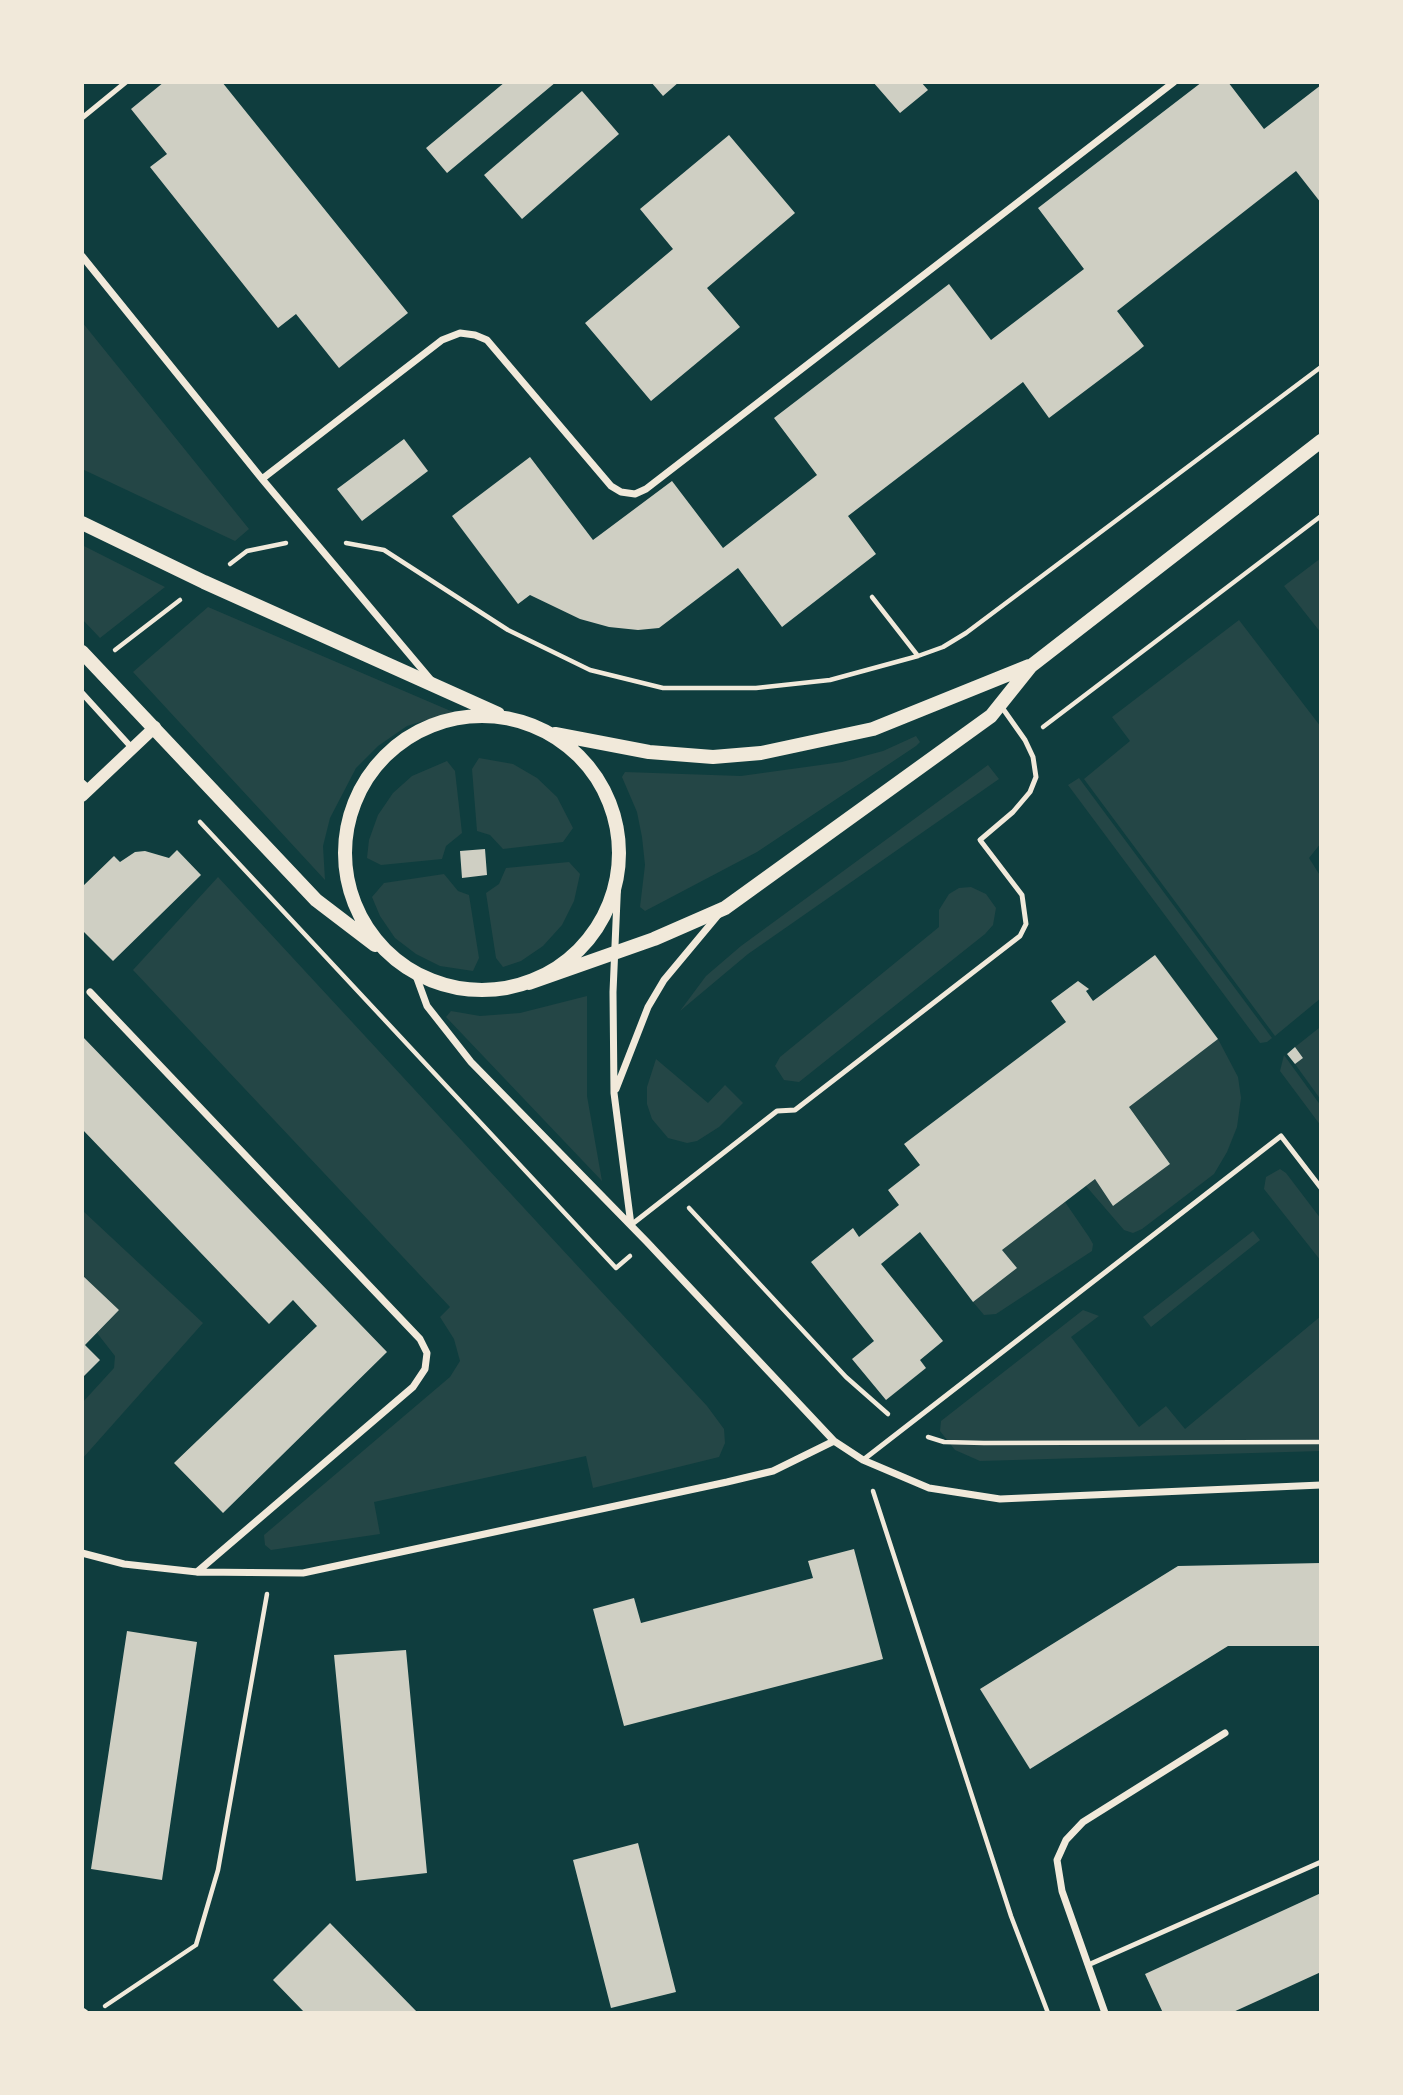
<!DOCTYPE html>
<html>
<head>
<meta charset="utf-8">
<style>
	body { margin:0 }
	#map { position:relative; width:1403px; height:2095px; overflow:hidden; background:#0f3d3e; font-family:Overpass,sans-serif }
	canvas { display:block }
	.frame { position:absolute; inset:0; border:84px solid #f1e9da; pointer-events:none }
</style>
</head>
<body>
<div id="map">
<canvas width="1403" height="2095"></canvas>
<div class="frame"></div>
</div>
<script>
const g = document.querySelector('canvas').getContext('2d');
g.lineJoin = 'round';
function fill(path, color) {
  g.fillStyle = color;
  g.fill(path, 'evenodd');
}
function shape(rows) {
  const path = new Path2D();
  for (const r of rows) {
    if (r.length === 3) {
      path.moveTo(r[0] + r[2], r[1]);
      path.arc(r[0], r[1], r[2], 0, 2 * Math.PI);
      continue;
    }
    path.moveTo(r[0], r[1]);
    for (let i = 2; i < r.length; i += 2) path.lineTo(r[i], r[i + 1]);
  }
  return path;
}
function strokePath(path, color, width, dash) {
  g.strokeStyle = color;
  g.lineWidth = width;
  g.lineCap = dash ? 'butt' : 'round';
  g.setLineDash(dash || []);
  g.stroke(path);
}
fill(shape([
	[82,322,249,529,235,541,82,469],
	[82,545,165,587,100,638,82,619],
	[1321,558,1321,633,1284,586],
	[208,607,453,712,407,726,378,746,356,768,330,818,323,846,325,880,133,672],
	[1239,620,1321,727,1321,843,1309,858,1321,877,1321,998,1275,1036,1084,779,1130,741,1112,717],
	[916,736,920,742,916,746,757,852,645,911,640,907,645,865,642,837,637,812,622,777,625,772,741,776,842,762,883,751],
	[479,758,513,764,537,778,557,797,573,828,563,842,503,849,490,835,477,831,472,769],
	[447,761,455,771,462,833,446,846,442,859,381,865,367,858,369,840,378,815,393,793,412,776],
	[988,765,999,779,748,954,680,1011,706,976,741,946],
	[1079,778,1272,1038,1267,1042,1260,1043,1068,785],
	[569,862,580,874,574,901,562,925,543,946,521,961,503,967,496,958,486,893,499,884,506,868],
	[444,874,458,891,469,895,479,958,473,971,440,966,416,954,395,938,380,916,372,897,384,883],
	[218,877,707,1406,724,1429,725,1443,719,1457,593,1488,586,1456,374,1502,380,1534,271,1550,265,1545,264,1535,450,1377,460,1361,454,1339,440,1317,450,1307,133,970],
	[971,887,986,894,996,908,993,925,985,934,799,1082,784,1080,775,1066,780,1057,939,927,939,910,949,894,959,888],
	[587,996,587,1096,602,1181,446,1017,451,1011,480,1016,520,1013],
	[1319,1028,1321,1030,1321,1100,1295,1064,1303,1058,1295,1047],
	[1218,1039,1238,1077,1241,1098,1237,1127,1227,1152,1214,1174,1142,1229,1133,1233,1124,1230,1086,1186,1095,1179,1113,1206,1170,1164,1129,1107],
	[1284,1055,1321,1106,1321,1126,1280,1071],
	[656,1059,708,1103,725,1085,743,1103,719,1127,697,1141,687,1143,668,1138,652,1119,647,1104,647,1087],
	[1280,1169,1286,1173,1321,1219,1321,1261,1264,1189,1266,1177],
	[1065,1202,1089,1237,1093,1244,1092,1251,996,1314,984,1315,973,1302,1017,1268,1002,1250],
	[82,1210,203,1323,82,1459,82,1403,114,1368,115,1356,97,1333,119,1310,82,1275],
	[1253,1231,1260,1240,1151,1327,1143,1317],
	[1083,1310,1099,1316,1071,1337,1139,1427,1166,1406,1185,1429,1321,1316,1321,1451,980,1461,955,1450,940,1431,941,1421]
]), '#244646');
fill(shape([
	[164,82,222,82,408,313,339,368,296,314,278,328,150,167,167,154,131,109],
	[505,82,556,82,447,173,426,148],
	[651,82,679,82,663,96],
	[873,82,921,82,928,90,900,113],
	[1202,82,1228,82,1264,129,1321,85,1321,203,1296,171,1117,311,1144,346,1138,351,1049,418,1023,382,848,516,876,554,782,627,738,568,659,628,638,630,609,627,580,619,530,595,518,604,452,516,530,457,593,540,672,481,723,548,817,475,774,418,949,284,991,340,1084,269,1038,208],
	[582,91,619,134,522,219,484,175],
	[729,135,795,213,707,288,740,327,651,401,585,323,673,249,640,209],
	[404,439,428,471,362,521,337,489],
	[485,849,487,875,462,878,460,851],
	[177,850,201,875,113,961,82,930,82,887,114,856,120,862,135,852,145,851,169,858],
	[1155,955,1218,1039,1129,1107,1170,1164,1113,1206,1095,1179,1002,1250,1017,1268,973,1302,920,1232,881,1264,943,1341,920,1360,926,1368,886,1400,852,1359,874,1341,811,1262,853,1228,859,1237,899,1205,888,1190,920,1165,904,1144,1066,1022,1051,1001,1078,981,1089,989,1086,991,1093,1001],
	[82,1036,387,1352,223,1513,174,1463,317,1326,293,1300,269,1324,82,1129],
	[1295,1047,1303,1058,1295,1064,1287,1054],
	[82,1275,119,1310,85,1345,100,1360,82,1378],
	[854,1549,883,1659,624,1726,593,1609,634,1598,641,1623,813,1578,808,1561],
	[1321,1563,1321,1646,1228,1646,1030,1769,980,1689,1178,1566],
	[127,1631,197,1642,162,1880,91,1869],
	[406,1650,427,1873,356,1881,334,1655],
	[638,1843,676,1992,611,2008,573,1860],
	[1321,1893,1321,1972,1231,2013,1163,2013,1145,1974],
	[330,1923,418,2013,305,2013,273,1980]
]), '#cfcfc3');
strokePath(shape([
	[346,543,384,550,508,630,590,670,663,688,756,688,830,680,918,656,943,647,966,633,1321,367],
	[230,564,247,551,286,543],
	[872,597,918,656],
	[115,650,180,600],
	[1043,727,1321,516],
	[200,822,616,1268,630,1256],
	[689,1208,846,1377,888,1414],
	[928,1437,944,1442,984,1443,1321,1442],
	[873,1491,1011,1916,1048,2013],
	[105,2006,196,1945,218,1870,267,1594]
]), '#f1e9da', 4.5);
strokePath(shape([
	[82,118,126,82],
	[631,1225,777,1111,795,1110,1020,936,1026,924,1022,895,980,840,1013,812,1030,792,1036,777,1033,757,1025,740,1001,706],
	[863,1460,1281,1136,1321,1188],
	[1088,1965,1321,1862]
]), '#f1e9da', 5);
strokePath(shape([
	[82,693,132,748],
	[82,782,90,789]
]), '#f1e9da', 6);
strokePath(shape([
	[82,256,262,479,431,680],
	[262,479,442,340,460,333,475,335,487,340,611,486,621,492,635,494,646,489,1174,82],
	[618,876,613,992,614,1093,631,1225],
	[415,973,427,1006,471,1062,647,1242,834,1441,863,1460,929,1488,1000,1499,1321,1485],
	[90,992,420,1339,427,1353,425,1369,413,1387,197,1572],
	[616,1089,648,1007,664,980,719,914],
	[82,1553,124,1564,197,1572,303,1573,727,1482,773,1471,834,1441],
	[82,2011,85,2013],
	[1105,2013,1062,1891,1057,1860,1066,1840,1083,1822,1225,1733]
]), '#f1e9da', 7);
strokePath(shape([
	[82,796,155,727]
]), '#f1e9da', 12);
strokePath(shape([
	[82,523,204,582,498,714],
	[82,652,316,900,375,945],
	[482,853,137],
	[555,734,649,752,713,757,761,753,873,729,1029,666],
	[529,983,654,939,725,908,991,716,1031,666,1321,441]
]), '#f1e9da', 14);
</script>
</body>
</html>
